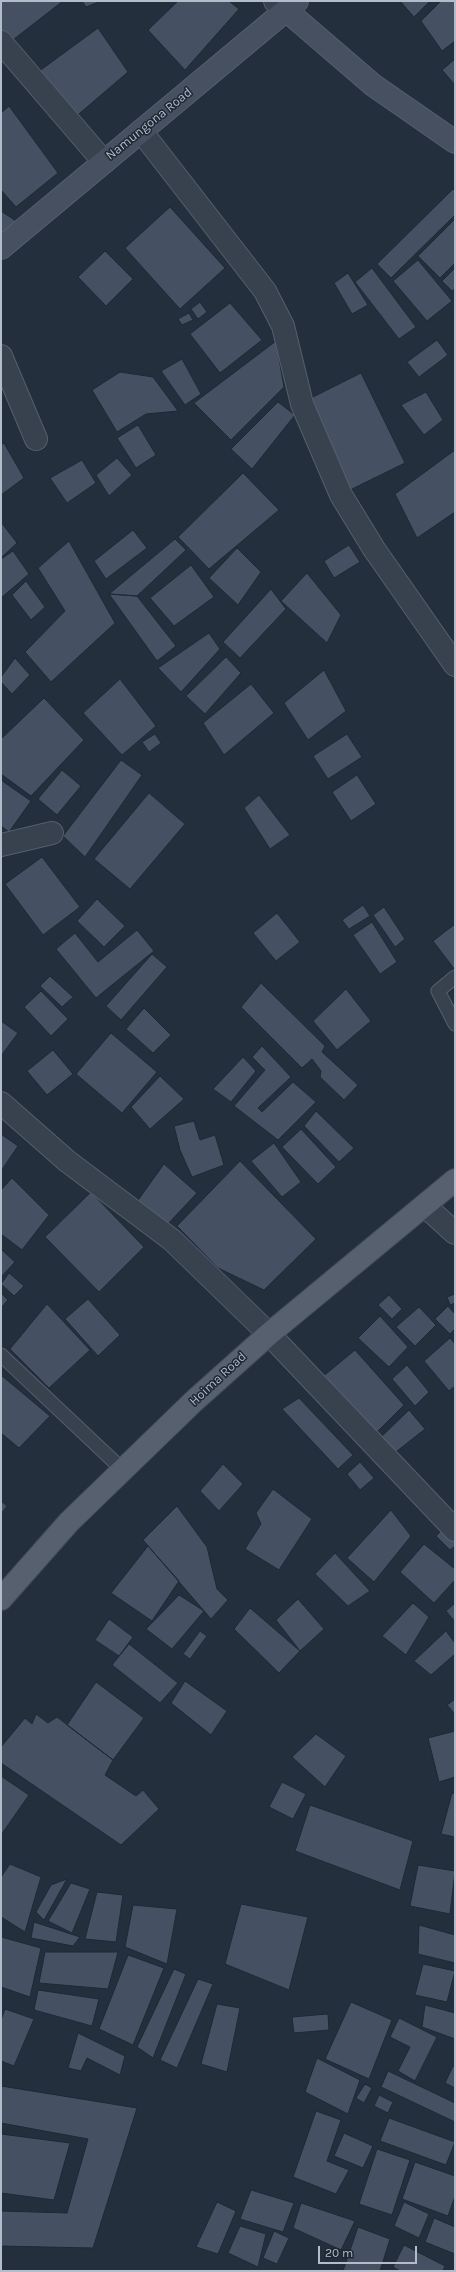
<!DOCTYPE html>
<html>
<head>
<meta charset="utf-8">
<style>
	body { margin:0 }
	#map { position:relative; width:456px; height:2272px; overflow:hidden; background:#242f3e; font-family:Karla,sans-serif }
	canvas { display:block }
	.frame { position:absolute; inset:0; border:2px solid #b4bcc9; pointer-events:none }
	.scale { position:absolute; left:318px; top:2246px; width:99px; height:18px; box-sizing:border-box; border:2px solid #b4bcc9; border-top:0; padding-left:5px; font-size:12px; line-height:14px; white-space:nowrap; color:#b4bcc9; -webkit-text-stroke:3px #1d2633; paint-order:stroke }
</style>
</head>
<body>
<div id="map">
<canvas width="456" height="2272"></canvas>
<div class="frame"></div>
<div class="scale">20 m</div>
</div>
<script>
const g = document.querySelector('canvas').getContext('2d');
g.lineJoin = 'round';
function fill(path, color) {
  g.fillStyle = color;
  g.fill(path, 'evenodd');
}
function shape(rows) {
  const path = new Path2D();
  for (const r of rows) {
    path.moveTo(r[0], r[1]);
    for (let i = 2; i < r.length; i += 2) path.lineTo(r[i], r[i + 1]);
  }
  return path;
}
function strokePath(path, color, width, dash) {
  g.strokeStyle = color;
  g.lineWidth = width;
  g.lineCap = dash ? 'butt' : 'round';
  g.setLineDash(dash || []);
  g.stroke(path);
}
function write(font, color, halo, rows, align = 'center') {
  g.font = font + ' Karla,sans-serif';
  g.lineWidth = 3;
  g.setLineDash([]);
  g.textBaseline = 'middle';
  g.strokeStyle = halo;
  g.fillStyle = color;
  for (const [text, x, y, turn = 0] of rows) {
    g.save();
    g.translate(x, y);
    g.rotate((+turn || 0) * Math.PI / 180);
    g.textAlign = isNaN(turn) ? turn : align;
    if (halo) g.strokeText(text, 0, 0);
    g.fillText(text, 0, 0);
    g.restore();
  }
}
const building = shape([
	[1,1,63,1,9,43,1,32,1,1],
	[82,1,101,1,86,7,82,1],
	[178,1,229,1,239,9,185,70,148,30,178,1],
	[400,1,430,1,414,17,400,1],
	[441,1,455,1,455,41,442,51,421,21,441,1],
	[98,28,128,72,73,119,38,72,98,28],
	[455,59,455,85,442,70,455,59],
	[9,106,58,173,16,207,1,190,1,113,9,106],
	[453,189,455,191,455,215,391,278,377,264,453,189],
	[170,207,225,268,180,309,125,248,170,207],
	[1,211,16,221,1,242,1,211],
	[455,219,455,263,440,278,418,256,455,219],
	[105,251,133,279,106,306,78,277,105,251],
	[418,260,452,301,427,321,393,281,418,260],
	[372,268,416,327,399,339,355,282,372,268],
	[455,268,455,289,452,291,442,281,455,268],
	[348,273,368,305,352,314,334,283,348,273],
	[200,302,207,312,198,319,191,309,200,302],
	[230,303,262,340,220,373,190,334,230,303],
	[189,313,193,320,182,325,178,319,189,313],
	[437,340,448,355,419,377,407,362,437,340],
	[276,341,284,387,231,440,194,403,276,341],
	[182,359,201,394,185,405,161,371,182,359],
	[120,372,153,377,178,411,146,414,117,432,92,390,120,372],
	[361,373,405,463,348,491,303,402,361,373],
	[426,392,443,420,424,435,401,405,426,392],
	[278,402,295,415,252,469,231,449,278,402],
	[138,425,156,455,136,468,117,438,138,425],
	[4,443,24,478,1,495,1,445,4,443],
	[455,450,455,512,417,538,395,494,455,450],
	[117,458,132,475,109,496,96,475,117,458],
	[82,460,96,483,67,503,50,478,82,460],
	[243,473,279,510,209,569,178,537,243,473],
	[1,522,17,543,1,558,1,522],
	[133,530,147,548,106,579,94,561,133,530],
	[175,539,186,550,137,596,109,594,175,539],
	[69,541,115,623,51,682,25,652,65,611,38,568,69,541],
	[349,545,360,562,334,578,324,561,349,545],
	[237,548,261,572,238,605,209,578,237,548],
	[13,551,29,574,1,598,1,559,13,551],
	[191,565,214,597,174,626,150,598,191,565],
	[307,573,341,615,327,643,281,601,307,573],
	[26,581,45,607,31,620,12,595,26,581],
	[271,589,286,609,240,658,223,642,271,589],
	[109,594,137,596,176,646,157,661,109,594],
	[209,633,220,649,181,692,158,668,209,633],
	[226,657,241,673,205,714,186,696,226,657],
	[15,658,30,675,12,694,1,682,1,677,15,658],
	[324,670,346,711,308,740,284,703,324,670],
	[120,679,156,726,122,755,83,713,120,679],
	[251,684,274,713,224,755,203,723,251,684],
	[44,698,84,740,31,796,1,774,1,739,44,698],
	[155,734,161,743,149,752,142,742,155,734],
	[347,734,362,757,328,779,313,756,347,734],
	[121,760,142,775,85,857,63,836,121,760],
	[62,770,81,786,57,815,38,799,62,770],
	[357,775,376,804,351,821,332,792,357,775],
	[1,780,31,801,9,832,1,826,1,780],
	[149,793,185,824,130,889,94,859,149,793],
	[259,795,290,835,270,849,244,808,259,795],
	[42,857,80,907,43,935,5,884,42,857],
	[97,899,125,926,104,947,77,921,97,899],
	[363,905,370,916,349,929,342,920,363,905],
	[384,907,405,939,395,947,373,915,384,907],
	[277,913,300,942,276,961,253,933,277,913],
	[372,922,397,962,380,974,353,935,372,922],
	[455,924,455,970,433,941,455,924],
	[137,930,154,951,96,998,56,949,75,933,98,962,137,930],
	[152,954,167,967,121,1020,106,1006,152,954],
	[50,976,73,997,62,1007,40,986,50,976],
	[261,983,325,1046,322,1052,358,1085,344,1100,320,1077,321,1071,312,1059,302,1068,241,1007,261,983],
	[346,989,371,1021,337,1050,313,1021,346,989],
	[41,991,68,1019,51,1036,24,1007,41,991],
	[144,1008,171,1035,153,1053,126,1029,144,1008],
	[1,1021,18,1033,1,1056,1,1021],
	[111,1033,157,1072,122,1113,76,1074,111,1033],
	[262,1046,291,1077,258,1108,262,1112,293,1082,316,1102,278,1140,234,1106,265,1070,252,1057,262,1046],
	[53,1050,73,1074,47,1095,27,1071,53,1050],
	[243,1057,256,1071,231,1102,213,1089,243,1057],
	[160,1076,184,1099,150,1129,131,1107,160,1076],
	[316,1111,354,1148,339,1162,304,1126,316,1111],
	[194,1121,200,1140,215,1135,224,1165,192,1177,180,1150,174,1126,194,1121],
	[301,1129,336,1167,318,1184,282,1147,301,1129],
	[1,1134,18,1146,1,1171,1,1134],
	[274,1143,301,1182,282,1197,251,1161,274,1143],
	[240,1161,316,1239,264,1290,218,1268,177,1226,240,1161],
	[164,1164,197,1193,165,1227,136,1203,164,1164],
	[12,1178,49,1215,22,1250,1,1234,1,1190,12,1178],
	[91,1192,144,1247,99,1292,45,1237,91,1192],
	[1,1249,15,1262,1,1277,1,1249],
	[9,1273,24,1286,14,1296,1,1284,9,1273],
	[1,1293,8,1300,1,1308,1,1293],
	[455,1294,455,1303,450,1305,447,1297,455,1294],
	[389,1295,402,1309,392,1319,378,1305,389,1295],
	[88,1299,120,1335,98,1356,65,1319,88,1299],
	[47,1304,90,1350,49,1388,10,1349,47,1304],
	[448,1306,455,1314,455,1329,450,1334,435,1319,448,1306],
	[419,1307,436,1325,415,1346,396,1327,419,1307],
	[380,1316,408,1347,389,1367,358,1338,380,1316],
	[450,1338,455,1344,455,1386,449,1391,424,1361,450,1338],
	[355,1350,404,1405,371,1438,321,1378,355,1350],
	[407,1365,429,1392,415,1406,392,1379,407,1365],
	[1,1375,50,1416,19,1448,1,1433,1,1375],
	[299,1398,353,1455,338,1469,282,1409,299,1398],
	[409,1410,425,1429,392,1455,379,1439,409,1410],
	[360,1462,374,1478,360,1490,347,1474,360,1462],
	[223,1464,243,1484,219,1511,200,1491,223,1464],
	[273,1489,312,1519,279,1570,245,1549,261,1524,256,1513,273,1489],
	[1,1501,7,1506,1,1514,1,1501],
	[177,1506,207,1547,217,1589,228,1600,211,1619,143,1540,177,1506],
	[391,1510,411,1536,374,1582,347,1558,391,1510],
	[447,1525,455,1534,455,1546,450,1550,436,1536,447,1525],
	[424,1544,455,1569,455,1580,434,1603,400,1572,424,1544],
	[148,1546,179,1581,152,1621,111,1593,148,1546],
	[335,1553,370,1591,348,1606,315,1574,335,1553],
	[179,1595,204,1611,172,1649,146,1629,179,1595],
	[298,1599,324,1629,300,1651,276,1620,298,1599],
	[413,1603,429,1617,406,1655,382,1636,413,1603],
	[455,1603,455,1622,446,1611,455,1603],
	[250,1608,300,1651,279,1673,234,1629,250,1608],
	[109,1619,133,1637,119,1656,95,1640,109,1619],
	[200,1631,207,1636,190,1659,183,1654,200,1631],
	[446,1631,455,1643,455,1654,431,1675,414,1661,446,1631],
	[129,1644,178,1683,160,1703,112,1665,129,1644],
	[185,1681,227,1711,211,1735,171,1703,185,1681],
	[96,1682,144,1718,113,1760,67,1725,96,1682],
	[455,1699,455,1714,447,1705,455,1699],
	[36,1714,48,1723,57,1717,113,1760,105,1775,136,1796,143,1790,159,1809,121,1845,1,1763,1,1747,25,1718,32,1724,36,1714],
	[455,1731,455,1777,439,1782,428,1738,455,1731],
	[316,1734,346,1756,325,1787,292,1757,316,1734],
	[1,1776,29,1795,1,1835,1,1776],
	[282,1782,306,1794,293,1819,269,1807,282,1782],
	[452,1793,455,1794,455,1837,441,1834,452,1793],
	[310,1805,413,1841,400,1890,295,1851,310,1805],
	[10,1864,41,1877,25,1932,1,1917,1,1877,10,1864],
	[418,1865,455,1871,450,1914,410,1906,418,1865],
	[67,1879,44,1920,36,1912,51,1885,67,1879],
	[71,1883,90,1889,72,1933,48,1921,71,1883],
	[97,1892,123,1895,116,1942,85,1939,97,1892],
	[241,1904,308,1917,289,1990,225,1964,241,1904],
	[133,1905,177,1909,167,1964,125,1947,133,1905],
	[34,1922,80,1937,73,1946,31,1938,34,1922],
	[419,1925,455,1935,455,1963,418,1954,419,1925],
	[1,1937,41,1948,30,1997,1,1987,1,1937],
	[45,1952,118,1952,108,1989,39,1983,45,1952],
	[128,1955,164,1968,133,2045,99,2029,128,1955],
	[423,1964,455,1971,447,2002,415,1995,423,1964],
	[174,1969,186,1974,153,2058,137,2047,174,1969],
	[198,1979,213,1984,177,2068,160,2060,198,1979],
	[38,1990,99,1999,92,2026,34,2010,38,1990],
	[351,2002,392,2020,369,2079,325,2059,351,2002],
	[217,2004,240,2008,227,2072,201,2064,217,2004],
	[425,2005,455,2013,455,2039,422,2027,425,2005],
	[5,2009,34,2019,14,2066,1,2061,1,2020,5,2009],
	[328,2014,329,2030,294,2033,292,2017,328,2014],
	[399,2018,437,2037,415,2081,398,2071,410,2047,390,2037,399,2018],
	[78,2033,125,2056,120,2075,87,2058,81,2071,68,2068,78,2033],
	[317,2058,360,2080,348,2114,305,2092,317,2058],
	[453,2066,455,2067,455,2088,445,2083,453,2066],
	[388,2071,455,2103,455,2122,381,2087,388,2071],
	[365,2084,372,2088,364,2103,356,2098,365,2084],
	[1,2086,137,2108,93,2248,1,2246,1,2211,67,2213,88,2139,1,2123,1,2086],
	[379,2095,393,2102,388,2113,374,2106,379,2095],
	[316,2111,341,2120,327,2161,349,2170,336,2194,293,2177,316,2111],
	[389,2118,455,2142,446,2165,380,2141,389,2118],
	[344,2133,373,2146,363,2168,334,2156,344,2133],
	[1,2134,70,2143,54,2200,1,2193,1,2134],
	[377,2149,410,2160,392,2215,359,2204,377,2149],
	[415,2162,455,2176,455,2196,448,2216,402,2199,415,2162],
	[251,2190,294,2203,283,2232,240,2219,251,2190],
	[217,2202,236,2211,218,2254,196,2247,217,2202],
	[404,2202,429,2214,419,2238,394,2226,404,2202],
	[301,2203,355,2221,341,2250,293,2228,301,2203],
	[434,2218,455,2227,455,2254,425,2242,434,2218],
	[240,2226,266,2234,258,2267,228,2253,240,2226],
	[358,2227,390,2239,380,2271,343,2271,358,2227],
	[274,2231,289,2238,277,2264,263,2258,274,2231],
	[404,2245,445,2266,443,2271,400,2271,393,2267,404,2245]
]);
fill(building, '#455162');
strokePath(building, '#1f2835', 1);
const lane = shape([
	[455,977,438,991,455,1024],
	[1,1355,123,1470]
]);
const street = shape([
	[275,1,287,11],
	[1,42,104,162],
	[141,131,265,291,283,326,302,404,341,495,374,549,455,665],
	[1,356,36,439],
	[1,845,52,833],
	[1,1103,67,1161,172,1240,269,1334,455,1530],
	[425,1206,455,1233]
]);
const secondary = shape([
	[287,11,373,85,455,142],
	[1,248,297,1]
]);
const primary = shape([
	[1,1599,69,1522,194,1401,269,1334,455,1180]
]);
strokePath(lane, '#565f6c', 15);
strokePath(street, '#565f6c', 24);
strokePath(secondary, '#565f6c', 24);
strokePath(primary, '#414a57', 24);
strokePath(lane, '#38414e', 13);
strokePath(street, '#38414e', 22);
strokePath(secondary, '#465061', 22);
strokePath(primary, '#56606e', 22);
write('13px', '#b4bcc9', '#1d2633', [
	["Namungona Road",149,124,-39],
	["Hoima Road",218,1379,-43]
]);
</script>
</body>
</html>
